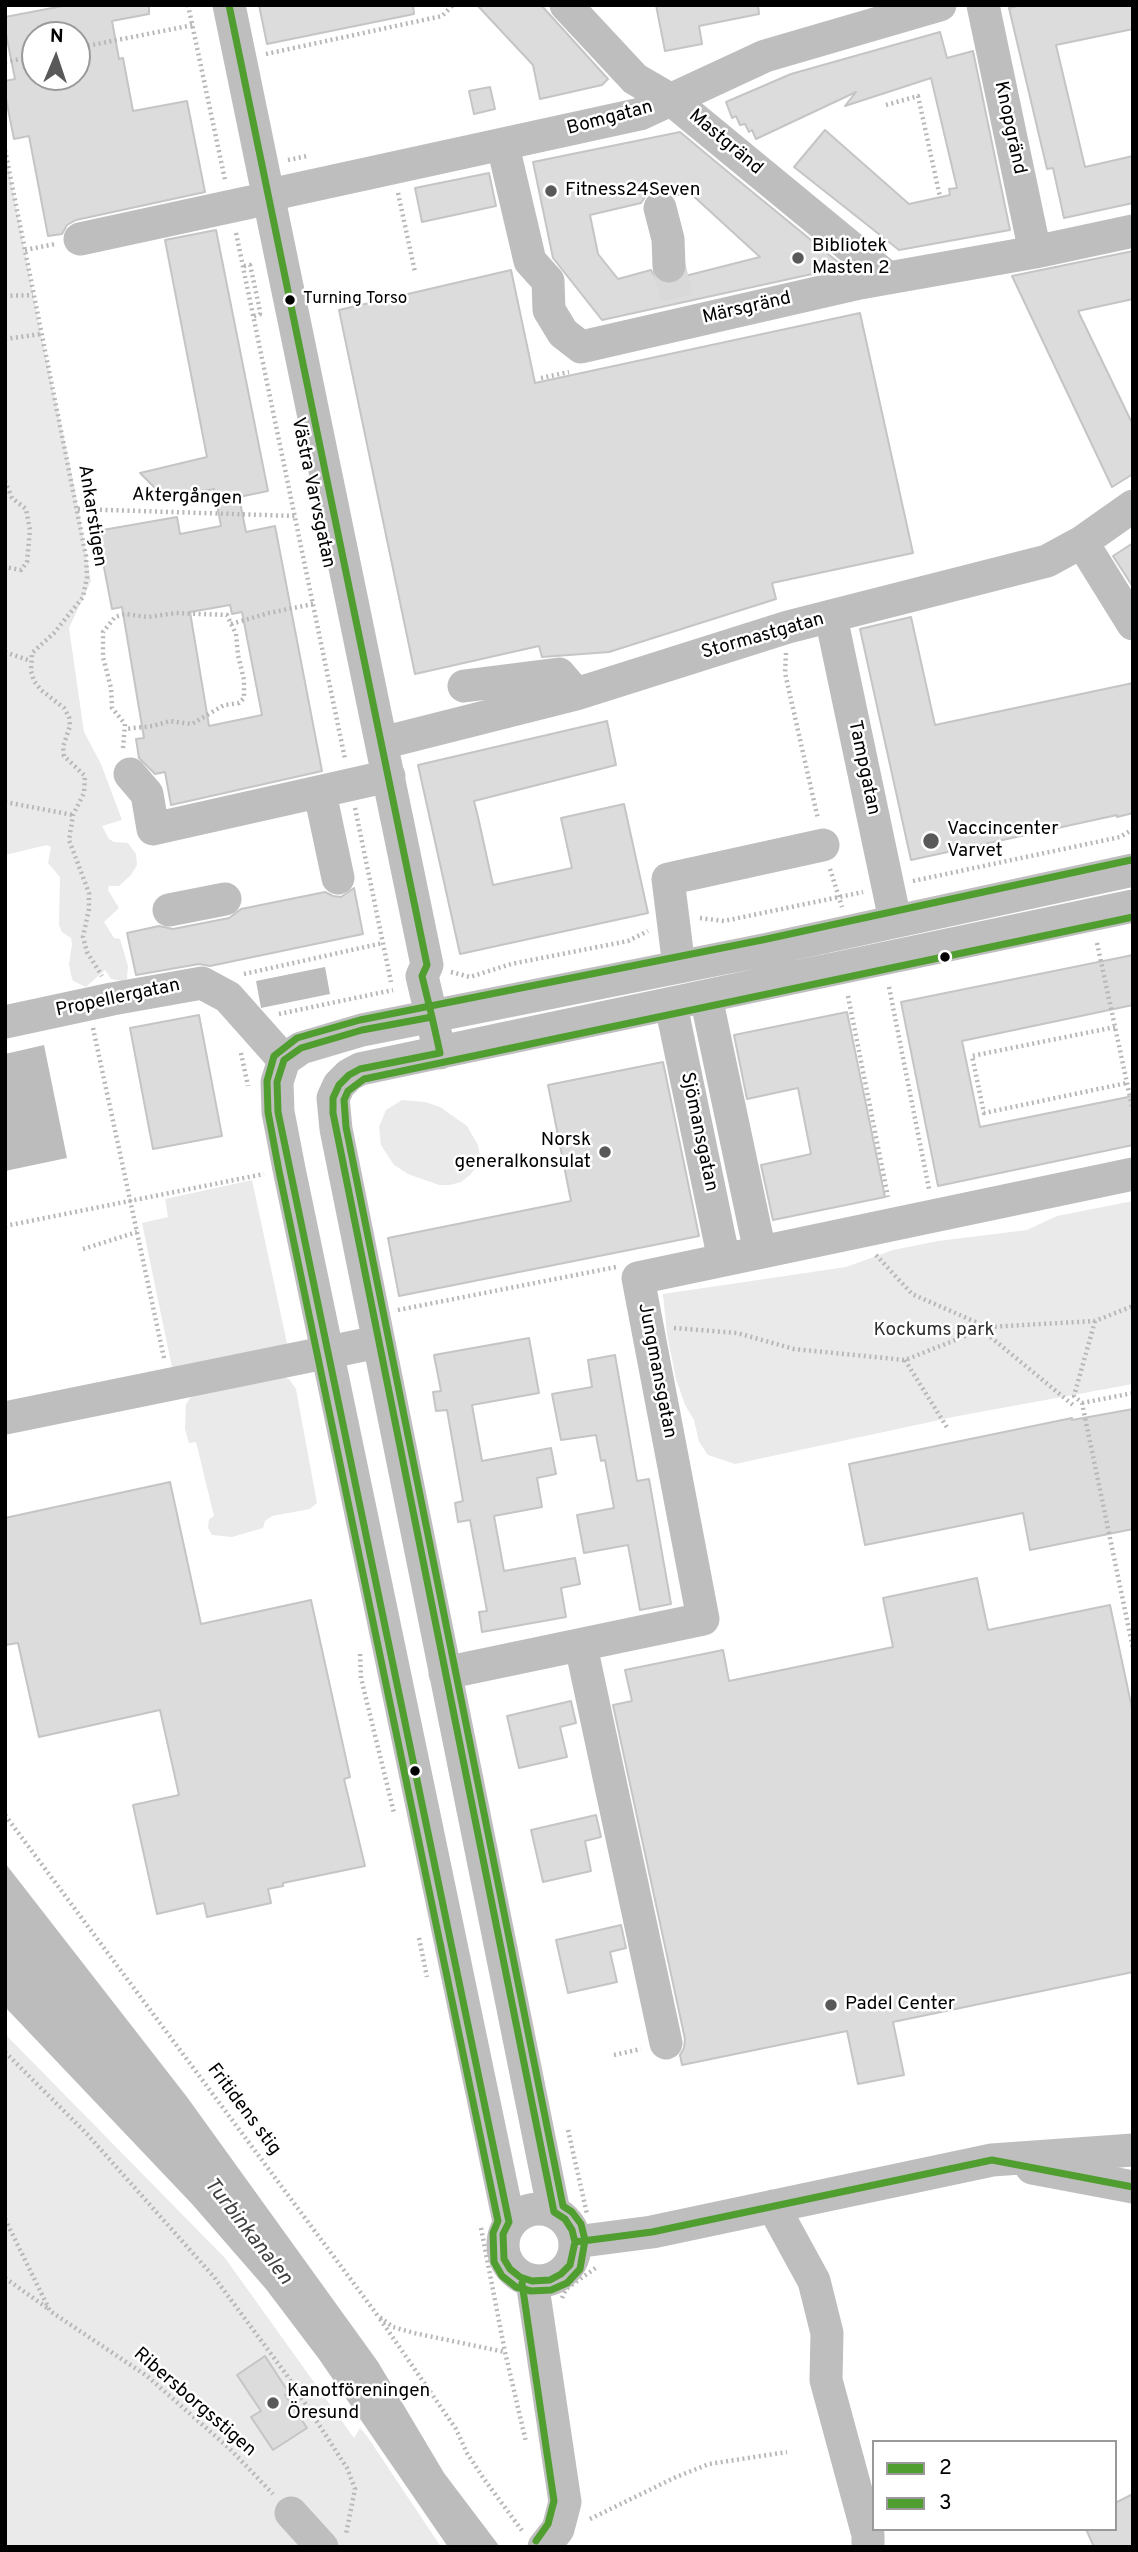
<!DOCTYPE html>
<html>
<head>
<meta charset="utf-8">
<style>
	body { margin:0 }
	#map { position:relative; width:1138px; height:2552px; overflow:hidden; background:#fff; font-family:Overpass,sans-serif }
	canvas { display:block }
	.frame { position:absolute; inset:0; border:7px solid #000; pointer-events:none }
	.legend { position:absolute; left:872px; top:2440px; width:245px; height:91px; box-sizing:border-box; background:#fff; border:2px solid #999; margin:0; padding:9px 12px; list-style:none; font-size:21px; color:#000 }
	.legend li { display:flex; align-items:center; gap:14px; height:35px }
	.legend b { width:35px; border:2px solid #999 }
	.north { position:absolute; left:21px; top:21px; width:70px; height:70px; box-sizing:border-box; background:#fff; border:2px solid #999; border-radius:50%; rotate:2deg; font-size:19px; font-weight:700; line-height:28px; text-align:center; color:#000 }
	.north::after { content:''; display:block; margin:auto; width:24px; height:32px; background:#595959; clip-path:polygon(50% 0,100% 100%,50% 72%,0 100%) }
</style>
</head>
<body>
<div id="map">
<canvas width="1138" height="2552"></canvas>
<div class="frame"></div>
<ul class="legend">
<li><b style="height:9px;background:#509e2f"></b>2</li>
<li><b style="height:9px;background:#509e2f"></b>3</li>
</ul>
<div class="north">N</div>
</div>
<script>
const g = document.querySelector('canvas').getContext('2d');
g.lineJoin = 'round';
function fill(path, color) {
  g.fillStyle = color;
  g.fill(path, 'evenodd');
}
function shape(rows) {
  const path = new Path2D();
  for (const r of rows) {
    if (r.length === 3) {
      path.moveTo(r[0] + r[2], r[1]);
      path.arc(r[0], r[1], r[2], 0, 2 * Math.PI);
      continue;
    }
    path.moveTo(r[0], r[1]);
    for (let i = 2; i < r.length; i += 2) path.lineTo(r[i], r[i + 1]);
  }
  return path;
}
function strokePath(path, color, width, dash) {
  g.strokeStyle = color;
  g.lineWidth = width;
  g.lineCap = dash ? 'butt' : 'round';
  g.setLineDash(dash || []);
  g.stroke(path);
}
function write(font, color, halo, rows, align = 'center') {
  g.font = font + ' Overpass,sans-serif';
  g.lineWidth = 5;
  g.setLineDash([]);
  g.textBaseline = 'middle';
  g.strokeStyle = halo;
  g.fillStyle = color;
  for (const [text, x, y, turn = 0] of rows) {
    g.save();
    g.translate(x, y);
    g.rotate((+turn || 0) * Math.PI / 180);
    g.textAlign = isNaN(turn) ? turn : align;
    if (halo) g.strokeText(text, 0, 0);
    g.fillText(text, 0, 0);
    g.restore();
  }
}
fill(shape([
	[5,150,41,334,74,485,91,581,69,628,84,732,101,764,122,820,102,826,109,839,114,842,128,843,136,854,137,865,131,875,119,886,109,886,108,890,119,908,104,922,114,938,120,939,128,966,127,979,122,981,111,979,105,970,86,987,73,981,71,975,69,964,72,944,71,938,62,932,59,925,60,877,48,863,51,847,47,845,5,855],
	[402,1100,425,1102,440,1107,467,1126,478,1145,480,1156,477,1166,470,1175,461,1182,450,1185,439,1185,408,1174,394,1165,381,1145,379,1127,386,1110],
	[252,1180,288,1348,173,1372,142,1223,168,1217,165,1199],
	[1133,1201,1133,1384,958,1416,735,1464,708,1455,699,1442,694,1420,685,1405,676,1379,667,1334,663,1294,846,1267,893,1250,938,1241,1027,1230,1057,1216],
	[282,1377,289,1379,296,1389,317,1503,310,1509,272,1516,265,1521,263,1528,232,1537,212,1535,208,1528,209,1519,214,1516,196,1442,189,1443,185,1429,186,1404,191,1397],
	[5,2034,225,2258,354,2438,360,2428,367,2436,441,2547,5,2547]
]), '#eaeaea');
fill(shape([
	[325,967,330,994,261,1008,256,981],
	[44,1045,67,1158,5,1171,5,1054],
	[5,1863,187,2097,378,2362,444,2473,500,2547,448,2547,319,2359,266,2289,192,2204,5,2007]
]), '#bcbcbc');
const building = shape([
	[68,5,149,5,149,14,112,21,119,59,123,58,133,111,187,101,205,192,76,220,67,225,62,234,48,236,29,136,14,139,5,94,5,81,15,79,5,29,5,17,68,5],
	[35,35,77,35,77,77,35,77,35,35],
	[259,5,413,5,414,14,267,44,259,5],
	[477,5,541,5,608,79,602,85,540,99,533,65,477,5],
	[656,5,758,5,759,14,699,26,702,44,665,51,656,5],
	[1022,5,1133,5,1133,29,1056,45,1085,167,1133,156,1133,203,1064,218,1053,168,1047,169,1009,8,1022,5],
	[940,32,947,58,973,51,1010,230,899,250,794,167,825,130,909,204,950,195,949,189,957,188,931,78,845,106,856,92,756,139,752,130,749,132,745,124,740,125,736,116,732,118,726,102,791,74,940,32],
	[490,87,495,109,474,114,469,91,490,87],
	[680,132,728,172,844,267,602,320,553,258,533,162,680,132],
	[656,189,666,190,674,196,689,192,760,257,685,276,680,282,670,285,659,283,651,270,618,279,598,254,590,215,641,203,647,194,656,189],
	[489,173,496,206,422,222,415,188,489,173],
	[216,230,268,491,239,497,246,532,275,526,322,771,171,805,165,772,155,774,139,758,136,739,144,738,122,607,112,609,97,531,177,517,180,534,221,526,214,489,165,498,140,473,207,457,165,240,216,230],
	[230,605,232,614,242,612,262,715,209,726,190,612,230,605],
	[1133,251,1133,299,1078,311,1133,425,1133,474,1112,487,1012,276,1133,251],
	[511,270,535,383,860,313,913,553,772,583,776,599,609,652,542,657,539,646,415,674,339,310,511,270],
	[1133,543,1133,587,1113,556,1133,543],
	[911,617,935,725,1133,683,1133,813,1117,817,1117,815,911,860,860,629,911,617],
	[607,721,616,765,474,801,478,817,493,885,572,868,561,818,624,804,648,913,460,954,418,765,607,721],
	[354,888,363,934,210,966,199,964,136,975,127,933,159,926,173,929,229,918,241,909,325,892,333,896,341,897,354,888],
	[1133,955,1133,1005,962,1041,980,1127,1133,1096,1133,1145,938,1186,901,1002,1133,955],
	[847,1012,885,1197,773,1220,761,1165,811,1154,798,1088,747,1099,734,1035,847,1012],
	[199,1015,222,1136,153,1149,130,1028,199,1015],
	[663,1062,699,1236,399,1296,388,1238,571,1201,548,1085,663,1062],
	[529,1338,539,1393,472,1405,482,1461,551,1448,556,1474,537,1478,542,1507,494,1516,504,1571,575,1558,580,1584,561,1588,566,1617,482,1632,479,1612,487,1611,470,1520,458,1522,455,1503,463,1501,447,1410,436,1411,433,1392,441,1391,434,1355,529,1338],
	[615,1355,637,1481,649,1479,671,1604,640,1610,628,1545,584,1553,577,1515,614,1508,605,1460,601,1461,596,1435,561,1440,552,1394,592,1387,588,1360,615,1355],
	[1133,1409,1133,1529,1030,1550,1023,1513,865,1545,849,1464,1072,1418,1072,1420,1133,1409],
	[170,1482,201,1624,311,1600,350,1777,344,1779,365,1866,283,1883,283,1886,268,1889,271,1903,207,1917,204,1903,157,1914,133,1805,179,1795,160,1710,39,1737,18,1643,5,1645,5,1518,170,1482],
	[977,1578,988,1630,1110,1605,1133,1713,1133,1972,893,2022,904,2075,858,2084,847,2031,682,2065,680,2055,684,2048,685,2039,613,1705,632,1701,625,1670,723,1650,729,1681,893,1647,883,1598,977,1578],
	[571,1701,576,1723,560,1727,567,1757,519,1768,507,1716,571,1701],
	[596,1815,601,1837,585,1841,591,1871,543,1882,531,1830,596,1815],
	[621,1925,626,1948,610,1952,617,1982,568,1993,556,1940,621,1925],
	[265,2356,289,2393,285,2395,307,2428,273,2450,251,2417,261,2411,237,2375,265,2356],
	[1133,2494,1133,2547,1094,2547,1086,2529,1115,2529,1115,2503,1133,2494]
]);
fill(building, '#dcdcdc');
strokePath(building, '#c5c5c5', 2);
strokePath(shape([
	[669,266,678,304]
]), '#d9d9d9', 33, [33, 17]);
strokePath(shape([
	[188,5,225,180],
	[77,48,193,25],
	[266,54,442,16,453,5],
	[5,62,35,56],
	[886,105,918,96,940,197],
	[5,150,86,556,87,577,83,597,54,633,32,653,31,671,34,681,41,690,64,708,69,717,70,726,63,747,64,756,85,776,84,793,73,815,69,840,89,893,89,909,83,937,87,952,102,976],
	[288,160,307,156],
	[398,193,415,272],
	[236,233,345,759],
	[25,250,55,244],
	[244,266,250,265,259,306],
	[5,296,33,295],
	[254,316,260,314,259,306,260,306],
	[5,339,41,334],
	[541,378,569,372],
	[5,481,12,498,26,509,30,530,27,562,21,570,5,567],
	[78,509,295,516],
	[231,624,269,613,313,604],
	[5,652,31,661],
	[786,653,785,673,818,819],
	[123,748,125,724,112,708,111,688,103,657,103,632,115,617,125,614,147,617,176,613,227,615,236,634,238,655,244,680,244,698,239,703,224,705,192,724,170,721,153,726,125,729],
	[5,802,73,815],
	[355,808,391,982],
	[830,869,842,907],
	[913,881,1120,837,1133,829],
	[700,918,724,921,863,892],
	[1097,943,1133,1111],
	[451,972,470,977,511,964,628,941,648,931],
	[244,974,383,943],
	[889,987,929,1189],
	[848,996,888,1197],
	[279,1014,393,990],
	[1115,1027,972,1056,984,1113,1127,1083],
	[93,1028,164,1358],
	[241,1053,248,1086],
	[5,1226,264,1174],
	[83,1249,137,1232],
	[876,1255,912,1294,987,1327],
	[398,1310,616,1267],
	[1095,1321,1074,1396,1082,1403,1133,1649],
	[674,1328,737,1333,794,1349,905,1360,988,1327,1095,1321,1133,1306],
	[982,1330,1073,1405],
	[905,1360,948,1429],
	[1082,1403,1133,1393],
	[360,1654,361,1678,394,1813],
	[5,1815,378,2316,393,2327,414,2333,505,2352],
	[419,1938,427,1977],
	[5,2052,87,2134,214,2277,286,2374,347,2468,355,2489,346,2534],
	[614,2055,641,2049],
	[568,2130,587,2214],
	[5,2219,50,2311,147,2376,230,2449,273,2494],
	[481,2228,505,2352,526,2442],
	[5,2278,50,2310],
	[562,2298,566,2289,597,2267],
	[380,2319,456,2429,467,2453,484,2479,523,2532],
	[590,2519,676,2477,709,2464,787,2452]
]), '#b8b8b8', 4.5, [2, 3.5]);
strokePath(shape([
	[229,5,427,965,422,976,440,1053],
	[566,5,635,79,673,101,888,278],
	[983,5,1035,252],
	[503,146,530,261,548,281,549,310,563,333,581,347,860,283,1035,252,1133,231],
	[269,195,640,114,765,56,940,5],
	[660,208,668,239,669,266],
	[80,239,251,202],
	[1082,542,1133,624],
	[831,617,895,920],
	[464,686,559,674,576,694],
	[382,743,576,694,788,627,1047,561,1082,542,1133,506],
	[130,774,147,794,153,829,389,776],
	[320,793,338,878],
	[169,910,225,899],
	[679,967,668,879,823,845],
	[706,997,760,1252],
	[671,1005,724,1260],
	[5,1022,112,999,202,983,228,997,284,1060],
	[284,1060,277,1082,278,1112,289,1169,509,2222],
	[284,1060,301,1048,362,1030,764,950,1133,870],
	[5,1418,378,1342],
	[581,1646,666,2043],
	[445,1673,703,1619,638,1278,1133,1174],
	[1032,2168,1133,2187],
	[773,2206,814,2281,827,2333,826,2380,868,2535,868,2547],
	[539,2245,36],
	[554,2212,336,1129,333,1098,339,1085,349,1075,360,1069,1133,906],
	[575,2242,652,2232,992,2160,1133,2150],
	[532,2281,565,2502,558,2529,544,2547],
	[291,2513,322,2547]
]), '#bebebe', 33);
strokePath(shape([
	[229,5,427,965,422,976,432,1017],
	[432,1017,440,1053,360,1069,349,1075,339,1085,333,1098,333,1113,554,2212,565,2219,572,2230,575,2242,570,2265,561,2274,550,2280,532,2281,520,2277,510,2269,504,2259,503,2234,509,2222,278,1112,277,1082,284,1060,301,1048,362,1030,432,1017],
	[575,2242,652,2232,992,2160,1133,2187]
]), '#509e2f', 7);
strokePath(shape([
	[1131,860,762,940,360,1020,297,1038,274,1056,267,1081,268,1112,279,1171,498,2221,493,2233,494,2262,502,2276,516,2287,531,2291,551,2290,567,2283,580,2269,585,2240,581,2224,572,2212,563,2206,346,1127,344,1100,348,1091,364,1079,1133,917],
	[522,2283,554,2501,548,2524,536,2541]
]), '#509e2f', 7);
for (const [x, y, r, color] of [
	[551,191,7,"#595959"],
	[798,258,7,"#595959"],
	[290,300,6,"#000"],
	[931,841,9,"#595959"],
	[945,957,6,"#000"],
	[605,1152,7,"#595959"],
	[415,1771,6,"#000"],
	[831,2005,7,"#595959"],
	[273,2403,7,"#595959"]
]) {
  const dot = new Path2D();
  dot.arc(x, y, r, 0, 2 * Math.PI);
  g.fillStyle = color;
  g.fill(dot);
  strokePath(dot, '#fff', 2.5);
}
write('17px', '#000', '#fff', [
	["Turning Torso",303,300]
], 'left');
write('19px', '#000', '#fff', [
	["Bomgatan",610,119,-15],
	["Knopgränd",1009,128,78],
	["Mastgränd",725,143,40],
	["Märsgränd",747,309,-13],
	["Västra Varvsgatan",312,493,78],
	["Aktergången",187,498,2],
	["Ankarstigen",91,516,81],
	["Stormastgatan",763,637,-16],
	["Tampgatan",863,768,78],
	["Propellergatan",118,999,-12],
	["Sjömansgatan",698,1132,78],
	["Jungmansgatan",656,1371,79],
	["Fritidens stig",243,2110,53],
	["Ribersborgsstigen",194,2403,41]
]);
write('19px', '#000', '#fff', [
	["Fitness24Seven",565,191],
	["Bibliotek",812,247],
	["Masten 2",812,269],
	["Vaccincenter",947,830],
	["Varvet",947,852],
	["Norsk",591,1141,"right"],
	["generalkonsulat",591,1163,"right"],
	["Padel Center",845,2005],
	["Kanotföreningen",287,2392],
	["Öresund",287,2414]
], 'left');
write('19px', '#2f2f2f', '#fff', [
	["Kockums park",934,1331]
]);
write('italic 21px', '#404040', '#fff', [
	["Turbinkanalen",247,2232,52]
]);
</script>
</body>
</html>
